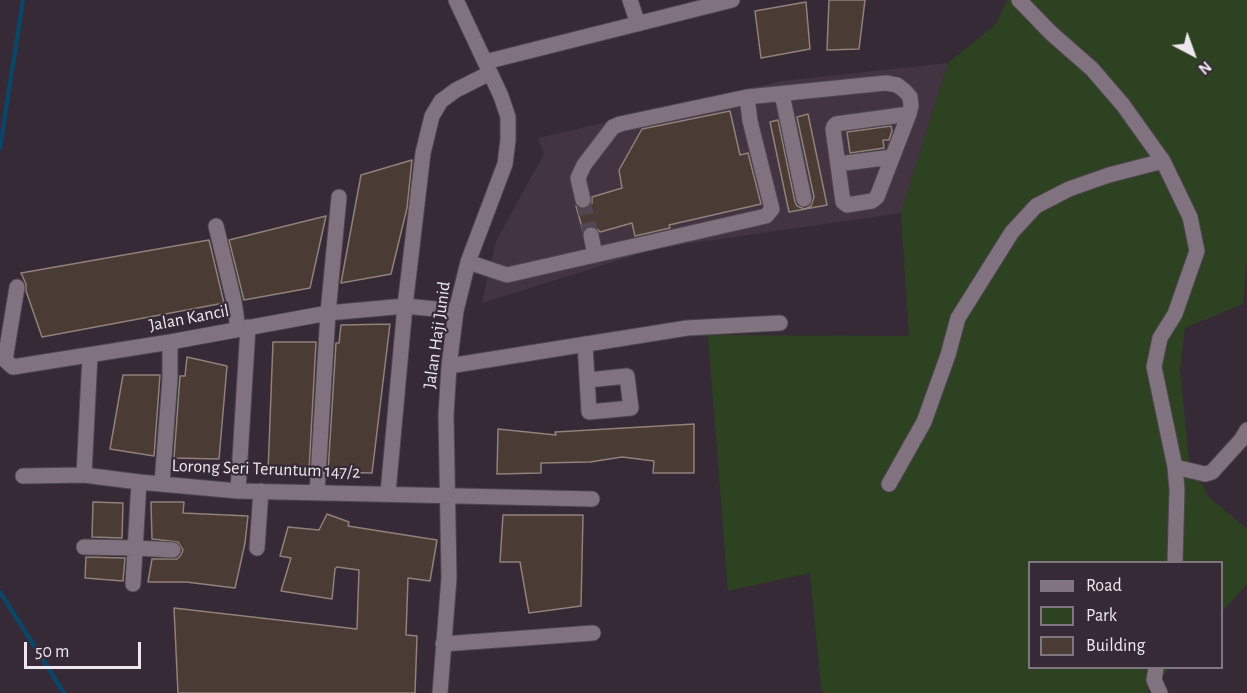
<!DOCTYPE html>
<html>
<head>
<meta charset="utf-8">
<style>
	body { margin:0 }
	#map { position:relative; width:1247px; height:693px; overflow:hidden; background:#352a35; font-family:"Alegreya Sans",sans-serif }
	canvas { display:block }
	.legend { position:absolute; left:1028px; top:561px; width:195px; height:108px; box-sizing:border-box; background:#352a35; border:2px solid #7f767f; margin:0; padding:8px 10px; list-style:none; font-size:18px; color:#eee7ee }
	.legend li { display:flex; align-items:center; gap:12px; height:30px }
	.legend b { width:30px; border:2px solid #7f767f }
	.north { position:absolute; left:1163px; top:24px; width:60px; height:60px; -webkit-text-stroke:4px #352a35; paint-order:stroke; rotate:139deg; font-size:16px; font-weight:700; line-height:24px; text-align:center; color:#eee7ee }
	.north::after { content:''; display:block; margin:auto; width:21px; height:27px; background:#eee7ee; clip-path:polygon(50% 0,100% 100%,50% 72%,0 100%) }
	.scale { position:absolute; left:24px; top:642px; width:117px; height:27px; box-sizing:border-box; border:3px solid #eee7ee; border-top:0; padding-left:8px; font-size:18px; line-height:21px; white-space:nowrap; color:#eee7ee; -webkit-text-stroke:4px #352a35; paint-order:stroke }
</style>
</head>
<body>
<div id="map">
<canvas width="1247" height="693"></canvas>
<ul class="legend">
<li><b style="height:8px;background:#80737f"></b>Road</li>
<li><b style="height:16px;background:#2d4221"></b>Park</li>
<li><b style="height:16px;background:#4a3b35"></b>Building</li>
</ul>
<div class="north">N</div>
<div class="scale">50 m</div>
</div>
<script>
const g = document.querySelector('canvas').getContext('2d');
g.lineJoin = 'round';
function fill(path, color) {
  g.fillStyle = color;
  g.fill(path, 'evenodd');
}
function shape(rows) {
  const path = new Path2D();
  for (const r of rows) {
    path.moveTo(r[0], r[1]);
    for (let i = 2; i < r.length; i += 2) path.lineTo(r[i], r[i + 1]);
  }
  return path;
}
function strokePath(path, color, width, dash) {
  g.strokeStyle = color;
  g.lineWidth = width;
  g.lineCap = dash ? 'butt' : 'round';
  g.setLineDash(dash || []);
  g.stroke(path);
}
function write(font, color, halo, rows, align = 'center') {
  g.font = font + ' "Alegreya Sans",sans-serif';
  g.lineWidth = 4.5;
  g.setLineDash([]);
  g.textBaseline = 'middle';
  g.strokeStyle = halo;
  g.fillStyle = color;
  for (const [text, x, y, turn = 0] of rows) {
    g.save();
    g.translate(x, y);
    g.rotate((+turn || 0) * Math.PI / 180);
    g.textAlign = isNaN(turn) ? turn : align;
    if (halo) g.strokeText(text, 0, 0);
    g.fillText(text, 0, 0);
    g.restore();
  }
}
fill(shape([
	[948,63,901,213,658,248,482,303,496,241,544,154,538,138,782,81]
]), '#433442');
fill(shape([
	[1007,0,1247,0,1247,260,1243,304,1185,328,1180,370,1189,460,1209,497,1247,529,1247,584,1222,612,1222,562,1030,562,1030,668,1170,668,1147,693,824,693,821,688,810,573,728,591,708,335,909,336,901,213,948,63,996,24]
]), '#2d4221');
strokePath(shape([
	[0,148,23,0],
	[0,592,64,693]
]), '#0b4567', 4.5);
const building = shape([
	[829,0,865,0,859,49,827,50,829,0],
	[806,2,810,49,761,58,755,11,806,2],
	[730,111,740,155,748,153,761,204,669,225,670,228,635,236,632,223,600,232,594,226,589,226,583,231,576,206,581,209,586,209,592,203,592,197,622,188,619,170,642,129,730,111],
	[808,114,827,205,789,212,770,122,778,120,795,202,797,206,805,209,811,206,814,197,797,117,808,114],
	[891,126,892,131,889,140,883,140,884,148,850,153,847,132,891,126],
	[412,160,407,208,391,274,341,283,361,175,412,160],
	[326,216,310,288,244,300,229,240,326,216],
	[209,240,224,303,42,337,26,291,26,284,21,273,209,240],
	[390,324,372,473,328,472,336,343,339,343,341,325,390,324],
	[273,342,316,342,309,471,305,471,304,475,268,472,273,342],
	[187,357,227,366,219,459,174,458,180,376,185,376,187,357],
	[123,375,160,375,154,456,110,449,123,375],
	[694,424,694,473,653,473,654,461,622,457,590,462,541,463,541,473,497,474,498,429,556,435,555,432,694,424],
	[93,502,123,503,122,538,92,537,93,502],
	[151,502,184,502,183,513,248,516,245,543,235,588,186,582,148,582,152,559,177,559,181,555,183,550,178,542,152,539,151,502],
	[327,514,349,522,348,526,437,540,430,581,408,578,406,635,417,636,415,693,178,693,174,608,357,629,359,570,337,567,335,569,332,599,281,591,291,558,280,556,288,527,319,530,327,514],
	[503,515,583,515,581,606,529,613,520,562,500,562,503,515],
	[86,557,125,558,123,581,85,578,86,557]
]);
fill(building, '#4a3b35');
strokePath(building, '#92807a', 1.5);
strokePath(shape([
	[583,200,591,235]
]), '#514651', 15, [15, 8]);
const minor = shape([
	[630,0,638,24],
	[1019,0,1051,33,1092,69,1123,105,1163,161,1190,217,1197,251,1175,314,1160,338,1154,367,1175,467,1177,490,1175,562],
	[485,62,732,0],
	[782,94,804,199],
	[838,164,892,157],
	[583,200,578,178,584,165,613,127,620,124,747,97],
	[216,226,234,301,238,329],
	[591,235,595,255],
	[468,262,507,275,766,216,772,209,750,121,747,97,886,83,897,85,905,91,910,97,911,106,909,114,877,197,872,201,847,205,843,202,833,129,834,126,836,124,909,114],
	[17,287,5,360,13,367,170,342,328,313,405,306,456,311],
	[585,344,589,412,631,408,627,376,588,380],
	[449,366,687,328,780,323],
	[1175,467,1205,474,1212,472,1241,440,1247,430],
	[84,475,90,355],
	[23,476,84,475,139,482,238,491,592,499],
	[162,484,170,378,170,342],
	[889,484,924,422,948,355,958,318,1012,232,1036,206,1069,189,1109,175,1163,161],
	[238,491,248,327],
	[317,493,328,313,339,197],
	[388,493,405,306,423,153,432,116,441,101,456,90,490,73],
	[84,547,136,548,173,550],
	[257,548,261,491],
	[133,584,139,482],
	[443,644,593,633],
	[1156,668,1154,680,1160,693],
	[440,693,449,578,446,415,449,366,456,311,468,262,505,164,508,140,508,117,501,96,456,0]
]);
strokePath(minor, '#4e464e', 17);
strokePath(minor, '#80737f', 15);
write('18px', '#eee7ee', '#352a35', [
	["Jalan Kancil",189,318,-11],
	["Jalan Haji Junid",437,335,-82],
	["Lorong Seri Teruntum 147/2",266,469,2]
]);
</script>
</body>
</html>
